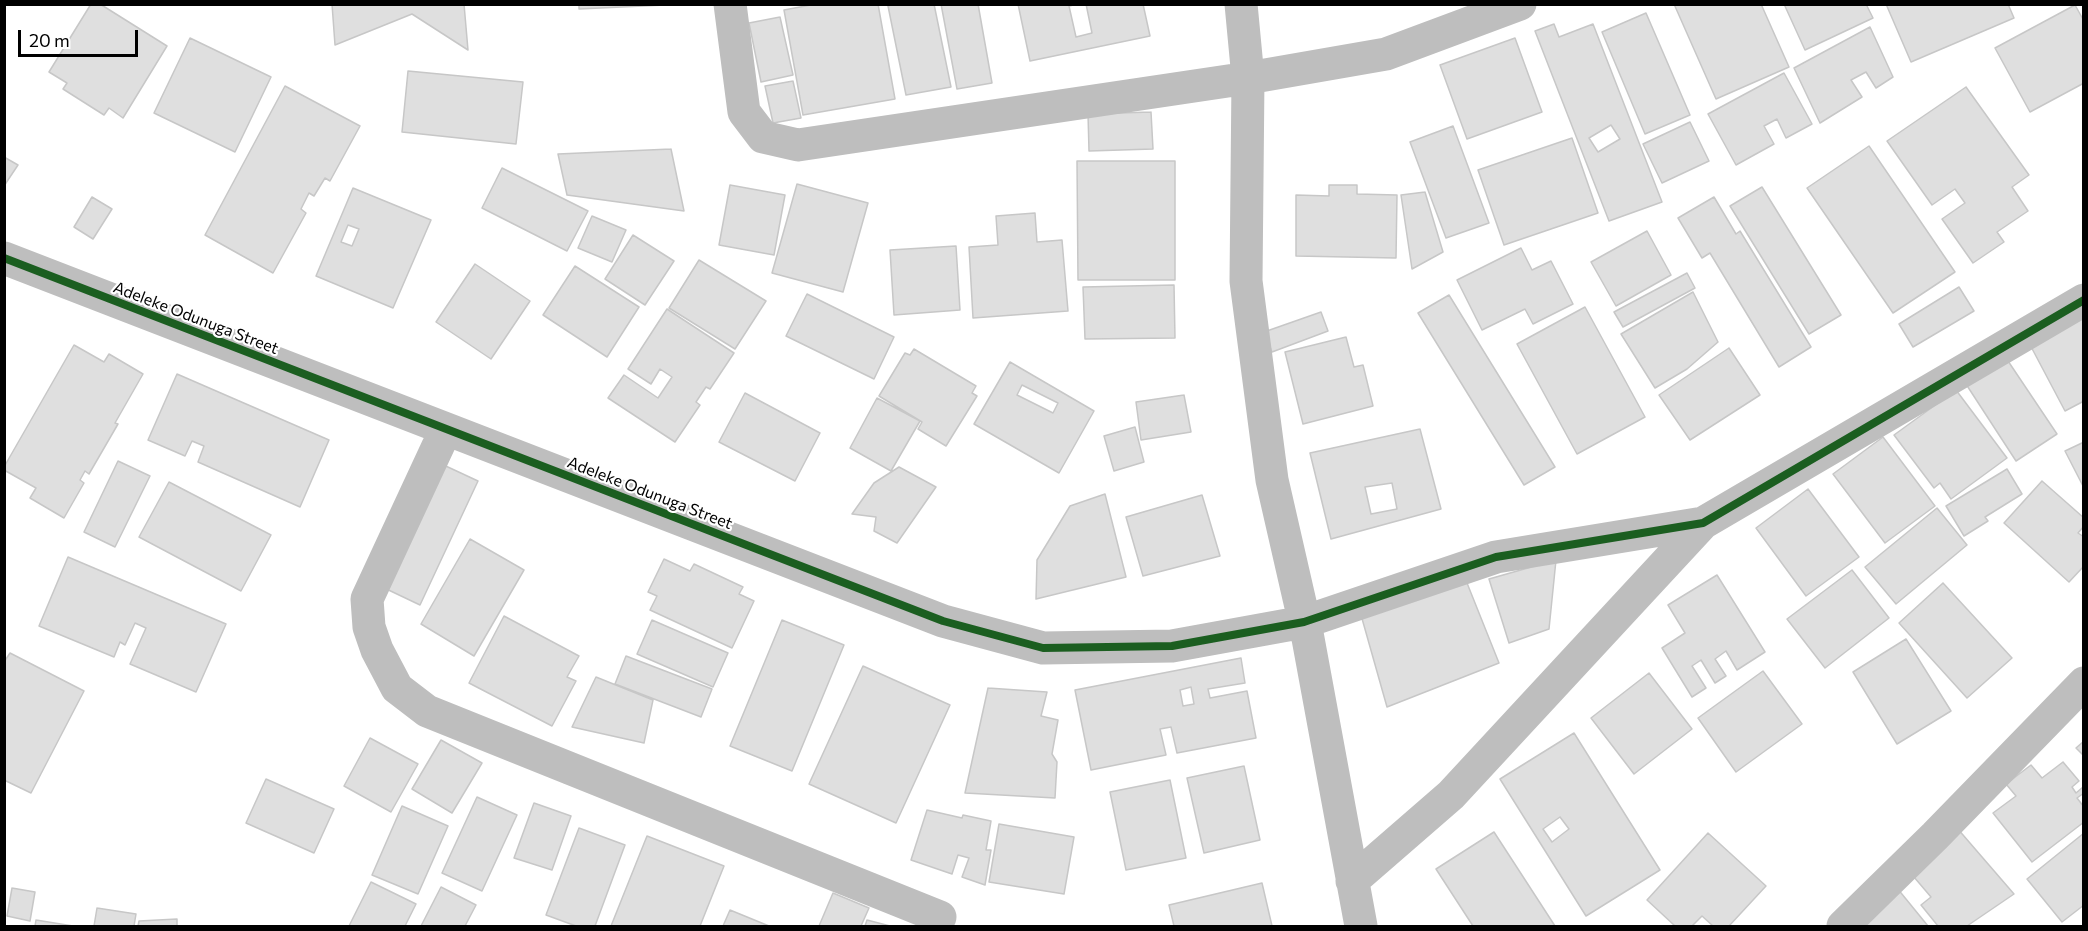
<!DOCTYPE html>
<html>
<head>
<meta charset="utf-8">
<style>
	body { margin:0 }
	#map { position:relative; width:2088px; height:931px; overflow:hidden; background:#fff; font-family:Commissioner,sans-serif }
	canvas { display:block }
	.frame { position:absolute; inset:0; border:6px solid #000; pointer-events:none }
	.scale { position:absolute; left:18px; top:30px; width:120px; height:27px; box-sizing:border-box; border:3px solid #000; border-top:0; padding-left:8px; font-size:18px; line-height:21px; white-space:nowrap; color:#000; -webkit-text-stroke:4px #fff; paint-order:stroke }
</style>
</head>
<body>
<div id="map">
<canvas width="2088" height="931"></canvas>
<div class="frame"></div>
<div class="scale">20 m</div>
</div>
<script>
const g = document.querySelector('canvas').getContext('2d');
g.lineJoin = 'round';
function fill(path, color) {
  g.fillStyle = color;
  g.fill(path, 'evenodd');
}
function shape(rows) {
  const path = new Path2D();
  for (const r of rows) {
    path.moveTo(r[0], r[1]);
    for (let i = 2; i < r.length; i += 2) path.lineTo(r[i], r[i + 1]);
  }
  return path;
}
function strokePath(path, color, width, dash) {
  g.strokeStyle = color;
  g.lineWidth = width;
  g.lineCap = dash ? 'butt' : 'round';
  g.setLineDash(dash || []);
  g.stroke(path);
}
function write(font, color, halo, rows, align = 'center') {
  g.font = font + ' Commissioner,sans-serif';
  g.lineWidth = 4.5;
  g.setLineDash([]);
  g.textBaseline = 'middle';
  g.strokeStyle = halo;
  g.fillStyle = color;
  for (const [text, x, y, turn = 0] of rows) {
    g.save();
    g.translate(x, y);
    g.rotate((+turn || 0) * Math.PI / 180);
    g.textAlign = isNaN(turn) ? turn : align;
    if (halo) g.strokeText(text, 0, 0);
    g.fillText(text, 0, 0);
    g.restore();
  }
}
const building = shape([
	[91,4,100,4,167,46,123,118,109,108,104,115,63,89,67,83,49,72,91,4],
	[332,4,464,4,468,50,412,14,335,45,332,4],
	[579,4,665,4,665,5,579,9,579,4],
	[816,4,878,4,895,99,803,115,784,10,816,4],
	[894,4,934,4,951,87,906,95,888,6,894,4],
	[941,4,978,4,992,83,957,89,941,4],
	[1018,4,1078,4,1069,6,1076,37,1092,33,1086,4,1143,4,1150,36,1030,61,1018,4],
	[1674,4,1761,4,1789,67,1716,99,1674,4],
	[1784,4,1866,4,1873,18,1805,50,1784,4],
	[1886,4,2008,4,2014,18,1911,62,1886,4],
	[2075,5,2084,21,2084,83,2030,112,1995,48,2075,5],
	[1646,13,1690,115,1645,134,1602,32,1646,13],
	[780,17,793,75,761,82,749,23,780,17],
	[1554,24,1559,37,1593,24,1662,202,1609,221,1535,31,1554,24],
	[1611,125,1620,139,1598,152,1589,138,1611,125],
	[1870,27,1893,77,1876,88,1866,72,1851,80,1862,97,1820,123,1794,68,1870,27],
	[190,38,271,77,235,152,154,113,190,38],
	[1515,38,1542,112,1467,139,1440,65,1515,38],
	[408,71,523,82,516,144,402,132,408,71],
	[1784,73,1812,124,1786,138,1777,119,1764,126,1774,144,1736,165,1708,114,1784,73],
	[793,81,801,118,773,123,765,86,793,81],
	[285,86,360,126,330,181,325,178,314,196,309,193,301,209,306,213,273,273,205,235,285,86],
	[1966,87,2029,175,2012,187,2028,211,1997,232,2004,242,1973,263,1942,219,1965,203,1955,189,1932,205,1887,141,1966,87],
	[1151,112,1153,149,1089,151,1088,114,1151,112],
	[1690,122,1709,161,1662,183,1643,144,1690,122],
	[1453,126,1489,223,1446,238,1410,142,1453,126],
	[1572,138,1598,213,1504,245,1478,170,1572,138],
	[1869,146,1955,272,1893,313,1807,188,1869,146],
	[671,149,684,211,567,195,558,154,671,149],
	[4,157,18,165,4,186,4,157],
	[1077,161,1175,161,1175,280,1078,280,1077,161],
	[502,168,588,211,567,251,482,208,502,168],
	[797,184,868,203,843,292,772,273,797,184],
	[730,185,785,195,774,255,719,245,730,185],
	[1329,185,1357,185,1357,194,1397,195,1396,258,1296,256,1296,195,1329,196,1329,185],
	[1762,187,1841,315,1809,334,1730,206,1762,187],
	[353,188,431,220,393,308,316,276,353,188],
	[348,225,359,229,352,246,341,242,348,225],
	[1425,192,1443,252,1412,269,1401,195,1425,192],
	[92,197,112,209,93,239,74,227,92,197],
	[1714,197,1736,234,1740,231,1811,347,1779,367,1710,253,1702,258,1678,218,1714,197],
	[1035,213,1037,242,1062,240,1068,311,973,318,969,247,998,245,996,216,1035,213],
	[592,216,626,230,612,262,578,248,592,216],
	[1647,231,1671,275,1616,306,1591,262,1647,231],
	[633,235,674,261,645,305,605,279,633,235],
	[956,246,960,310,894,315,890,250,956,246],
	[1521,248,1532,270,1551,261,1573,304,1533,324,1525,309,1482,330,1457,280,1521,248],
	[699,260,766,301,735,349,669,308,699,260],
	[475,264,530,301,491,359,436,322,475,264],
	[575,266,639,307,607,357,543,315,575,266],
	[1687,273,1695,288,1623,327,1614,312,1687,273],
	[1174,285,1175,338,1085,339,1083,287,1174,285],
	[1959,287,1974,311,1913,347,1899,324,1959,287],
	[1693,292,1718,342,1687,369,1655,388,1621,334,1693,292],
	[807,294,894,337,874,379,786,336,807,294],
	[1449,295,1555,467,1524,485,1418,313,1449,295],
	[1585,307,1645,417,1577,454,1517,344,1585,307],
	[667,309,734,353,710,389,706,387,696,402,700,405,675,442,608,398,624,375,658,398,672,377,660,369,651,384,628,369,667,309],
	[1321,312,1328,331,1272,352,1264,332,1321,312],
	[2080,314,2084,320,2084,401,2065,411,2028,341,2080,314],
	[1346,337,1354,367,1363,365,1373,406,1303,424,1285,352,1346,337],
	[74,345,104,362,109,354,143,374,115,423,118,424,89,474,85,471,80,480,84,483,64,518,30,498,36,488,4,470,4,467,74,345],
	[1729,348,1760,395,1690,440,1659,395,1729,348],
	[914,349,976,386,972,393,977,396,946,446,918,429,922,422,879,396,905,353,910,355,914,349],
	[2004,355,2057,434,2016,461,1964,381,2004,355],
	[1010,362,1094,411,1059,473,974,424,1010,362],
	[1022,385,1058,403,1053,413,1017,395,1022,385],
	[177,374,329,440,300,507,198,462,204,446,192,441,185,456,148,440,177,374],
	[1956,390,2007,458,1951,499,1940,483,1934,488,1894,435,1956,390],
	[745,393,820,433,795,481,719,442,745,393],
	[1184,395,1191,432,1141,440,1136,402,1184,395],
	[877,398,920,421,891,471,850,448,877,398],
	[1135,427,1144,462,1114,471,1104,436,1135,427],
	[1420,429,1441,509,1331,539,1310,453,1420,429],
	[1392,483,1397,509,1371,514,1365,487,1392,483],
	[1883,437,1935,506,1885,543,1833,474,1883,437],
	[2084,442,2084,488,2065,451,2084,442],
	[118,461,150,476,115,547,84,532,118,461],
	[435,461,478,481,420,605,378,585,435,461],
	[899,467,936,487,897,543,874,531,876,517,852,514,874,483,899,467],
	[2007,469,2022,494,1985,517,1988,521,1964,536,1946,506,2007,469],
	[2042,481,2084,518,2084,526,2078,533,2084,537,2084,566,2069,582,2004,523,2042,481],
	[169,482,271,535,241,591,139,537,169,482],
	[1808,489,1859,557,1806,596,1756,528,1808,489],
	[1105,494,1126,577,1036,599,1037,560,1070,506,1105,494],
	[1202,495,1220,556,1143,576,1126,517,1202,495],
	[1937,508,1967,545,1896,604,1865,567,1937,508],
	[470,539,524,570,474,656,421,624,470,539],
	[68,557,226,624,196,692,130,664,146,628,135,623,125,645,120,642,114,657,39,626,68,557],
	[664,559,690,571,694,564,743,587,739,594,754,601,732,648,650,610,657,596,648,592,664,559],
	[1556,560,1549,629,1509,643,1489,579,1556,560],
	[1852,570,1889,618,1825,668,1787,619,1852,570],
	[1717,575,1765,652,1737,670,1726,651,1715,659,1726,676,1715,683,1701,660,1692,666,1706,688,1692,697,1662,648,1685,633,1668,605,1717,575],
	[1465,578,1499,663,1387,707,1361,615,1465,578],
	[1943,583,2012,658,1967,698,1899,623,1943,583],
	[504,616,579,656,567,677,576,681,552,726,469,683,504,616],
	[652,620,728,653,713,687,637,654,652,620],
	[782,620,844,645,792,771,730,746,782,620],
	[1906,639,1951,711,1897,744,1853,672,1906,639],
	[10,653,84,691,31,793,4,780,4,662,10,653],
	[626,656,712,689,701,717,615,684,626,656],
	[1241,658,1245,683,1208,689,1210,698,1247,691,1256,738,1177,753,1171,727,1160,729,1166,755,1091,770,1075,690,1241,658],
	[1191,687,1194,704,1183,706,1180,690,1191,687],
	[863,666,950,705,896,823,809,784,863,666],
	[1763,671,1802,724,1736,772,1698,718,1763,671],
	[1649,673,1692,729,1634,774,1591,718,1649,673],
	[596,677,653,700,644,743,572,727,596,677],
	[988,688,1047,692,1041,716,1058,720,1052,754,1057,762,1055,798,965,793,988,688],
	[1574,733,1660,870,1586,916,1500,779,1574,733],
	[1560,817,1569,829,1552,842,1543,829,1560,817],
	[370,738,418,764,391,812,344,786,370,738],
	[441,740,482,763,452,813,412,789,441,740],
	[2084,741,2084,756,2076,748,2084,741],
	[2063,762,2079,781,2072,787,2076,793,2083,787,2084,793,2077,798,2084,807,2084,822,2032,862,1993,813,2016,796,2006,784,2031,765,2042,778,2063,762],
	[1244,766,1260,840,1204,853,1187,778,1244,766],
	[266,779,334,809,314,853,246,823,266,779],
	[1170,780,1186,858,1126,870,1110,792,1170,780],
	[477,797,517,815,482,891,442,873,477,797],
	[534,803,571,816,552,870,514,858,534,803],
	[402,806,448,826,418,894,372,875,402,806],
	[927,810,962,818,963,815,991,821,986,850,991,850,985,885,962,877,969,858,958,855,952,874,911,860,927,810],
	[999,824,1074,837,1064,894,989,882,999,824],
	[579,828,625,845,595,926,576,926,546,915,579,828],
	[1957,828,2014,894,1967,926,1938,926,1921,905,1931,897,1908,870,1957,828],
	[1494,832,1555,926,1473,926,1436,869,1494,832],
	[1708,833,1766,886,1729,926,1713,926,1702,916,1692,926,1675,926,1647,900,1708,833],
	[2084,833,2084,905,2062,922,2027,879,2084,833],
	[647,836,724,866,700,926,611,926,647,836],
	[371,882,416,904,405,926,349,926,371,882],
	[1262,883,1272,926,1174,926,1169,905,1262,883],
	[441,887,476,905,465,926,421,926,441,887],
	[12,888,35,892,30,921,7,916,12,888],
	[1897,888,1928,926,1857,926,1897,888],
	[833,893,869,908,861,926,819,926,833,893],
	[97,908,136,914,134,926,94,926,97,908],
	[730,910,769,926,723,926,730,910],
	[177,919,177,926,138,926,139,921,177,919],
	[36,920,73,926,35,926,36,920],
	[867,920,890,926,865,926,867,920]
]);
fill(building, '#dfdfdf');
strokePath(building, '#c7c7c7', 1.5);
strokePath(shape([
	[730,4,744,112,763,137,798,145,1248,78,1386,54,1520,4],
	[1241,4,1248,78,1246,281,1272,480,1307,633,1361,926],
	[4,258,943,621,1043,648,1172,646,1304,622,1496,557,1703,523,2084,300],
	[446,429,367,599,369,627,377,650,397,688,427,711,940,917],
	[1352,881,1451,795,1703,523],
	[1843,926,1935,836,2084,683]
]), '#bebebe', 33);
strokePath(shape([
	[4,258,943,621,1043,648,1172,646,1304,622,1496,557,1703,523,2084,300]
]), '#1b5e20', 8);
write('16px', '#000', '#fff', [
	["Adeleke Odunuga Street",196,318,21],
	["Adeleke Odunuga Street",650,493,21]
]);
</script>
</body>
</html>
